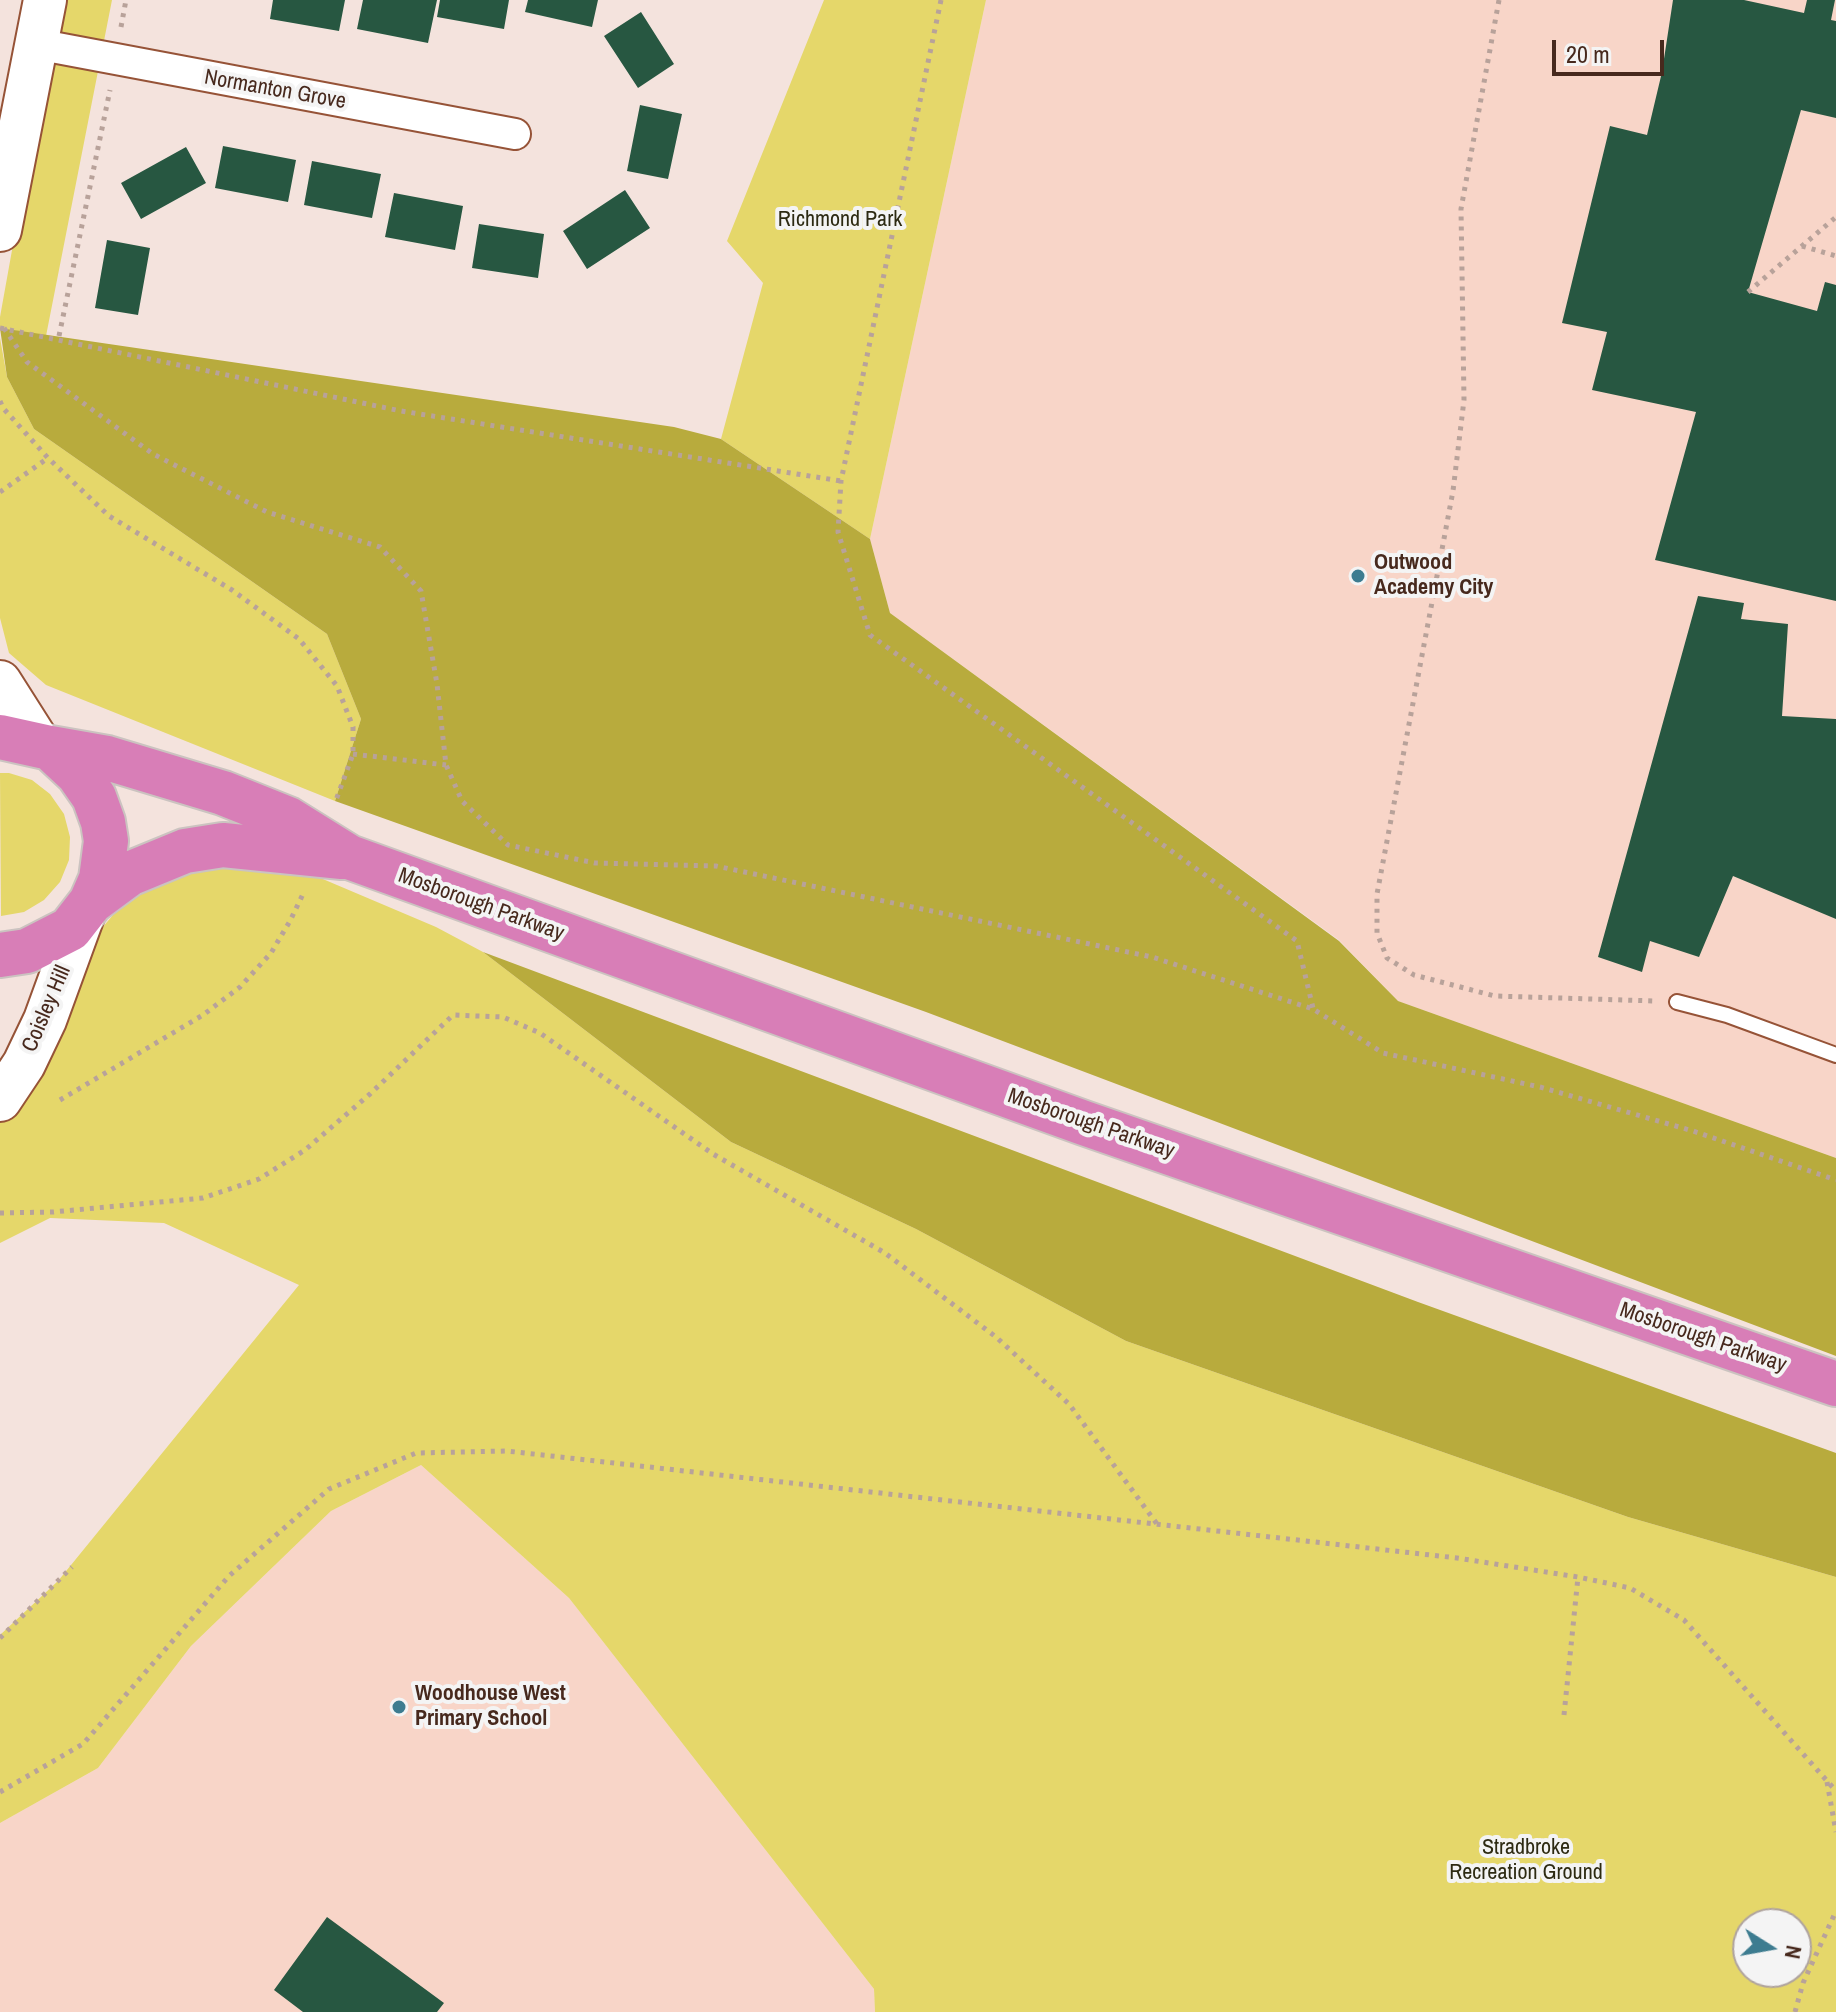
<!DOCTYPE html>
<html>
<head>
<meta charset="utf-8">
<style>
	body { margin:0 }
	#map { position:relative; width:1836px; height:2012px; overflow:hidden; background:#f4e3dd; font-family:"Archivo Narrow",sans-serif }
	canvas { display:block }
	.north { position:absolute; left:1732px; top:1908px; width:80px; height:80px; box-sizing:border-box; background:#f4f4f4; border:2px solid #afa39e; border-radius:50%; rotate:101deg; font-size:22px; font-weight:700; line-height:32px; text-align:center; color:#47291d }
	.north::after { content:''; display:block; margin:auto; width:28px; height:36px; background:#3d7c90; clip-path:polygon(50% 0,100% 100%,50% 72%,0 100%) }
	.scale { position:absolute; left:1552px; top:40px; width:112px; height:36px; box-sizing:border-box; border:4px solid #47291d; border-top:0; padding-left:10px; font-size:24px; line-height:28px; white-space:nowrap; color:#47291d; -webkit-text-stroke:6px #f4f4f4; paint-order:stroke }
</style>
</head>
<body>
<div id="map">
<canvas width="1836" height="2012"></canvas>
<div class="north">N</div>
<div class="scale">20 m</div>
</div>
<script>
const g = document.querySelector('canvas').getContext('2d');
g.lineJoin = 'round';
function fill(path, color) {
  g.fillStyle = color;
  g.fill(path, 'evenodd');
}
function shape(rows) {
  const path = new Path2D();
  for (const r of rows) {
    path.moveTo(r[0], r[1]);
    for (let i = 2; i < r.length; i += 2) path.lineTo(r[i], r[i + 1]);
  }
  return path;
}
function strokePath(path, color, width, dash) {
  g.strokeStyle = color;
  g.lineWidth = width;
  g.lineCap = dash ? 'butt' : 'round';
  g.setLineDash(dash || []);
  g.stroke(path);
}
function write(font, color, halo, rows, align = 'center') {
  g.font = font + ' "Archivo Narrow",sans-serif';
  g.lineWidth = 8;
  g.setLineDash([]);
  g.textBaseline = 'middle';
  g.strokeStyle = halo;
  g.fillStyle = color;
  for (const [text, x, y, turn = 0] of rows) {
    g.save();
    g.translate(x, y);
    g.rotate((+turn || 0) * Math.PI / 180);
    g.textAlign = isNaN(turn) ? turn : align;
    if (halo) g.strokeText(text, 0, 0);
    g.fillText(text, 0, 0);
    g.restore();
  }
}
fill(shape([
	[986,0,1836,0,1836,1158,1398,1001,1339,940,890,613,870,539],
	[421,1465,569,1598,874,1989,875,2012,0,2012,0,1823,98,1768,191,1646,331,1511]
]), '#f8d5c8');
fill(shape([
	[57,0,112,0,46,336,0,328,0,317],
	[824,0,986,0,870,539,721,439,763,283,727,241],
	[0,338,7,377,34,429,327,634,361,719,335,801,46,685,9,653,0,618],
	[0,773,9,773,32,780,50,794,64,814,70,837,69,860,60,882,44,900,24,912,1,916],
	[194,865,311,874,436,927,483,952,731,1142,916,1229,1126,1341,1628,1517,1836,1577,1836,2012,875,2012,874,1989,569,1598,421,1465,331,1511,191,1646,98,1768,0,1823,0,1635,58,1581,299,1285,164,1223,50,1218,0,1243,0,1101,95,936,138,886],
	[1748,1924,1796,1924,1796,1972,1748,1972]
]), '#e5d76a');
fill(shape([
	[0,328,674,427,721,439,870,539,890,613,1339,941,1398,1001,1836,1158,1836,1356,926,1012,335,801,361,719,327,634,34,429,7,377],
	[483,952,1418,1302,1836,1453,1836,1577,1628,1517,1126,1341,916,1229,731,1142]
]), '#b8ab3d');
fill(shape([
	[273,0,345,0,339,31,270,19],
	[363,0,437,0,428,43,357,29],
	[440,0,509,0,504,29,437,17],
	[528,0,598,0,592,27,525,12],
	[1673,0,1744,0,1804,13,1807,0,1835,0,1831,20,1836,21,1836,118,1801,110,1748,292,1817,311,1825,282,1836,285,1836,601,1655,560,1696,412,1592,390,1607,332,1562,323,1610,126,1647,135,1662,72],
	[641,12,674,64,638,88,604,36],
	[640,105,682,114,668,179,627,171],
	[223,146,296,160,288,202,215,188],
	[186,147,206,183,141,219,121,183],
	[312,161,381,174,372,218,304,205],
	[625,190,650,228,587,269,563,231],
	[394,193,463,206,455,250,385,237],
	[479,224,544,234,538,278,472,268],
	[107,240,150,248,138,315,95,308],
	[1698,596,1744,603,1741,619,1788,624,1782,716,1836,719,1836,919,1733,876,1699,957,1650,941,1642,972,1598,957],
	[327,1917,444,2003,437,2012,303,2012,274,1990]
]), '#275741');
const lane = shape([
	[1677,1002,1727,1015,1836,1055]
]);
const street = shape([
	[36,44,515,134]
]);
const secondary = shape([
	[0,230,45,0],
	[0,682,40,745],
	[0,1100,24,1064,45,1020,84,913]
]);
const highway = shape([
	[0,737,50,748,78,774,94,797,103,822,106,841,101,879,91,902,70,929,27,951,0,955],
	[50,748,107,758,223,793,288,819,349,857,1084,1123,1836,1384],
	[91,902,129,874,185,851,223,845,342,857]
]);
strokePath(lane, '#965337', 18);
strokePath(street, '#965337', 34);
strokePath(secondary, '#965337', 46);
strokePath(highway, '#cbc3c0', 48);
strokePath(shape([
	[941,0,841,481,838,532,870,635,1297,941,1313,1008],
	[1499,0,1461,209,1464,400,1453,491,1377,894,1377,933,1387,958,1414,975,1495,996,1655,1001],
	[121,27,126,0],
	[1802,246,1836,256],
	[1748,292,1836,217],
	[0,328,401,411,841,481],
	[4,328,27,362,153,454,267,512,380,547,421,591,437,684,446,765,462,801,508,845,595,863,716,866,1152,957,1313,1009,1383,1053,1540,1087,1693,1131,1836,1180],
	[59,336,110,90],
	[0,401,3,408,48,458,109,516,232,590,299,639,337,686,353,727,353,754,336,800],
	[0,492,48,458],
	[353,754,446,765],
	[60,1100,203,1015,240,987,271,953,290,921,303,894],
	[0,1213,53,1212,203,1198,259,1179,305,1150,370,1094,453,1015,503,1017,540,1033,713,1154,885,1253,996,1337,1069,1404,1157,1524],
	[0,1638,72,1567],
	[1564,1715,1578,1577],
	[1827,1782,1836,1832],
	[0,1792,83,1744,229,1576,329,1489,416,1453,507,1451,1457,1558,1578,1577,1630,1588,1684,1620,1836,1791],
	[1795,2012,1803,1983,1836,1911]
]), '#b8a29a', 5, [4, 6]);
strokePath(lane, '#fff', 14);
strokePath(street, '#fff', 30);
strokePath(secondary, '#fff', 42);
strokePath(highway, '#d87eb7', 44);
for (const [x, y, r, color] of [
	[1358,576,8,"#3d7c90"],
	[399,1707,8,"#3d7c90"]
]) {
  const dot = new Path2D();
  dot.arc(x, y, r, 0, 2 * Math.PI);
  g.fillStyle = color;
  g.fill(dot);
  strokePath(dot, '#f4f4f4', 3);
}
write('22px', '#47291d', '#f4f4f4', [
	["Normanton Grove",275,90,10],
	["Mosborough Parkway",481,905,20],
	["Coisley Hill",47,1009,-67],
	["Mosborough Parkway",1091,1124,19],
	["Mosborough Parkway",1703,1338,19]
]);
write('22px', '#2d2a12', '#f4f4f4', [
	["Richmond Park",840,220],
	["Stradbroke",1526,1848],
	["Recreation Ground",1526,1873]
]);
write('bold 22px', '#47291d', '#f4f4f4', [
	["Outwood",1374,563],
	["Academy City",1374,588],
	["Woodhouse West",415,1694],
	["Primary School",415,1719]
], 'left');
</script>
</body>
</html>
